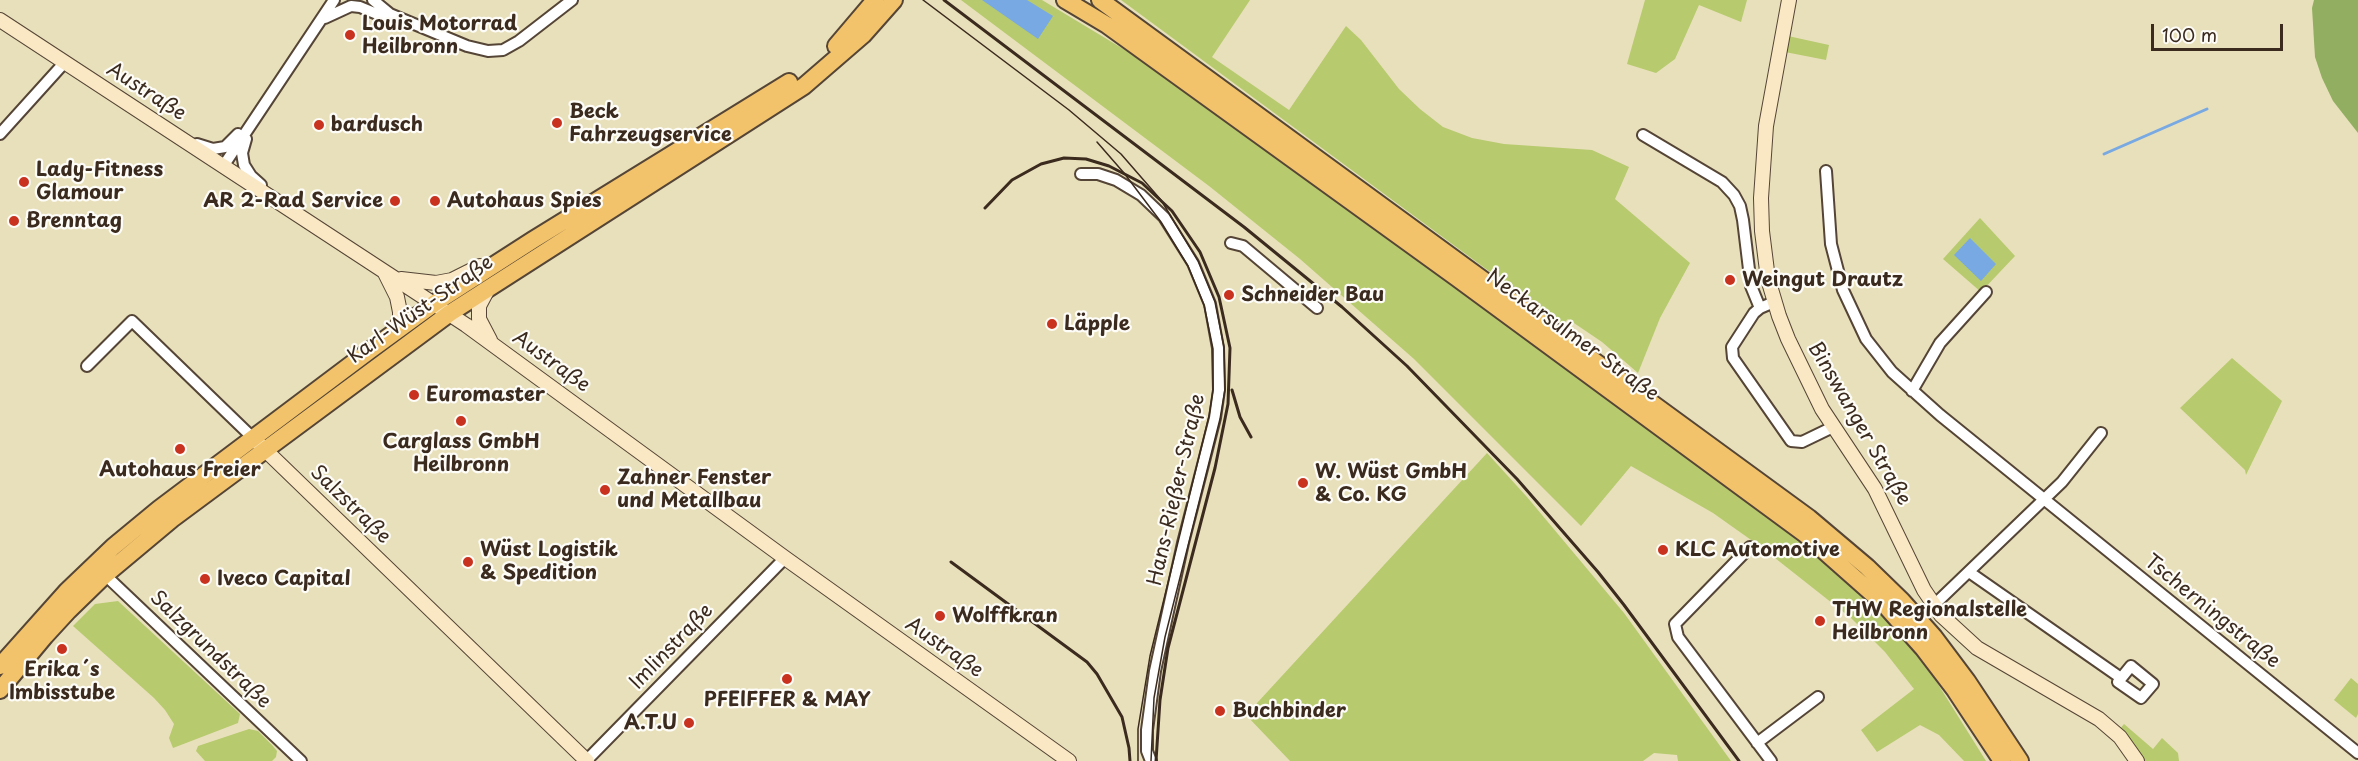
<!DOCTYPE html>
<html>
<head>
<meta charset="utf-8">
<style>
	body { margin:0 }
	#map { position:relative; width:2358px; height:761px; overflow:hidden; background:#e8e0bb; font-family:"Playpen Sans",sans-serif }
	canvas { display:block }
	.scale { position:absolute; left:2151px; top:24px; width:132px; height:27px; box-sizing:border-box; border:3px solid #3b2a1e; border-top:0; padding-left:8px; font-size:18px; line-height:21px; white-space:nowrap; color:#3b2a1e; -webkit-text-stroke:4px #fdfcf7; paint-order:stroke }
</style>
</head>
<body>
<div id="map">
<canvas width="2358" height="761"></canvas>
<div class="scale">100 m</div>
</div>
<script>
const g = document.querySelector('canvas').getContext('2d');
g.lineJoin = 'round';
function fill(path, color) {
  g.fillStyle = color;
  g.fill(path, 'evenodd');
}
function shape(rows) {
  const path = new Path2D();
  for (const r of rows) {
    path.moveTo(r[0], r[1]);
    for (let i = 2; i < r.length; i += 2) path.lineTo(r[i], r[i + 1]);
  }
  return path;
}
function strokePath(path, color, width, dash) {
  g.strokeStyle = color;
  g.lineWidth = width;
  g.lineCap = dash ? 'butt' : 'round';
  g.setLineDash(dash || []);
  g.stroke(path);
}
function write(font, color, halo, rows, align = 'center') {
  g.font = font + ' "Playpen Sans",sans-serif';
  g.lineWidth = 4.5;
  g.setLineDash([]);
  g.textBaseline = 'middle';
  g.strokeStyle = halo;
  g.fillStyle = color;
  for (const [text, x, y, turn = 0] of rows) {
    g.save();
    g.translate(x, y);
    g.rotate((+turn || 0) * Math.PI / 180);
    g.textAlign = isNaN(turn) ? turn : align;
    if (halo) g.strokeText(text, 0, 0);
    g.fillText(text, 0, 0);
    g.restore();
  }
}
fill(shape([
	[961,0,1042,0,1130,53,1313,182,1812,548,1844,577,1914,649,1926,665,1986,761,1964,761,1939,735,1920,725,1877,752,1861,730,1914,689,1885,652,1851,618,1761,547,1713,513,1631,466,1581,526,1414,359,1300,259,1209,186],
	[1121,0,1250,0,1212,57,1289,110,1346,26,1361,40,1399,89,1420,109,1443,127,1472,138,1504,144,1592,150,1629,167,1615,199,1690,263,1660,318,1638,373,1602,342,1568,319,1564,323,1558,322],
	[1645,0,1747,0,1741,22,1699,5,1675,59,1656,73,1627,64],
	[1788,36,1829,45,1826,60,1785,52],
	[1980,218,2015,256,1981,292,1943,259],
	[2232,358,2282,401,2246,475,2245,470,2180,408],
	[1487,453,1527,497,1624,613,1731,761,1678,761,1677,755,1654,753,1643,761,1290,761,1246,715],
	[118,601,240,714,238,723,173,748,169,738,174,724,165,710,154,698,73,626,95,604],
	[2351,678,2358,684,2358,714,2356,718,2334,700],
	[2124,724,2153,749,2162,738,2178,753,2179,761,2142,761,2119,730],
	[249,729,258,731,272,745,277,751,276,757,272,761,205,761,196,751,198,746]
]), '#b7ca6e');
fill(shape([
	[2314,0,2358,0,2358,133,2333,101,2322,78,2315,57,2312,8]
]), '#91ae61');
fill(shape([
	[982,0,1027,0,1053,16,1038,39],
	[1970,238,1996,264,1981,281,1954,255]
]), '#78a9e3');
strokePath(shape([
	[2104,154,2207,109]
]), '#78a9e3', 3);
const street = shape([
	[373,0,390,14,467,46,488,51,503,50,519,41,572,0],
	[325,18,351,6,360,7,377,14,390,14],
	[0,134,65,62],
	[1643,135,1722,182,1734,195,1740,206,1743,220,1751,286,1760,308],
	[246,139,242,153,244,165,251,176,261,185],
	[197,144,213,149,225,147,238,134],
	[224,165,334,0],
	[1826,171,1831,244,1843,290,1866,339,1892,372,1940,415,2358,753],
	[1081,174,1098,174,1116,180,1141,195,1164,217,1193,263,1210,304,1218,348,1219,390,1215,418,1183,543,1155,671,1147,730,1147,751,1151,761],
	[1231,243,1243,246,1317,308],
	[1774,302,1760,308,1754,313,1732,347,1733,358,1791,441,1802,442,1833,427],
	[87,366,132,321,253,438],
	[1912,391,1940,343,1986,292],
	[1750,547,1675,624,1678,637,1771,761],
	[101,571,301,761],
	[1969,572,2121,678],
	[1934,605,2062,482,2101,433],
	[2131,666,2153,684,2141,698,2118,682,2131,666],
	[1757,743,1818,697],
	[586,761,785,558]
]);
const secondary = shape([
	[1789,0,1766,126,1761,198,1762,231,1768,279,1779,316,1788,339,1822,409,1875,489,1924,590,1941,615,1977,648,2099,719,2120,737,2137,761],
	[0,20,466,325,785,558,1069,761],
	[385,273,397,297,400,312,400,319,393,332],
	[401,279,436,283,452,280,480,266],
	[488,289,479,306,479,319,490,340],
	[258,443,587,761]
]);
const primary = shape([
	[1065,0,1107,25,1457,278,1805,534,1883,603,1923,648,1955,690,2002,761],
	[1100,0,1809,518,1867,567,1902,601,1934,637,1967,681,2020,761],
	[836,46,875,0],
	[0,666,67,591,113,547,159,509,369,351,435,303,533,240,789,82],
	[0,690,45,636,68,611,105,575,172,519,450,313,804,86,863,35,894,0]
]);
strokePath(street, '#554536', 14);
strokePath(secondary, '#554536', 16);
strokePath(primary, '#554536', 20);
strokePath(street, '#fff', 10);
strokePath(secondary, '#fae7c3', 14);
strokePath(primary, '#f2c36a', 16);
strokePath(shape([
	[923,0,1069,110,1121,154,1161,200,1198,261,1215,302,1224,347,1225,389,1220,419,1165,637,1154,698,1151,761],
	[1097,142,1124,173,1161,222,1188,266,1204,305,1213,349,1213,390,1209,416,1150,656,1138,729,1138,761]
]), '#3b2a1e', 1.5);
strokePath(shape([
	[944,0,1244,227,1342,307,1407,366,1517,479,1598,572,1624,605,1739,761],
	[985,208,1012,180,1041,164,1064,158,1086,159,1109,166,1142,183,1172,211,1200,252,1219,297,1230,348,1228,404,1215,468,1168,648,1160,700,1156,761],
	[1232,390,1240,417,1251,437],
	[951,562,1087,662,1097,674,1122,717,1129,748,1130,761]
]), '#3b2a1e', 3);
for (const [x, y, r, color] of [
	[350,35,6,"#c8321e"],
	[557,123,6,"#c8321e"],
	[319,125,6,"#c8321e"],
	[24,182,6,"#c8321e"],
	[395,201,6,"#c8321e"],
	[435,201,6,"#c8321e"],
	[14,221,6,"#c8321e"],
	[1730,280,6,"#c8321e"],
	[1229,295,6,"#c8321e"],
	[1052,324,6,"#c8321e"],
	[414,395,6,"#c8321e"],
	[461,421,6,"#c8321e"],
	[180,449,6,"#c8321e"],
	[1303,483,6,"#c8321e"],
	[605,490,6,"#c8321e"],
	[1663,550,6,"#c8321e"],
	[468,562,6,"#c8321e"],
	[205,579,6,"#c8321e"],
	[940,616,6,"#c8321e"],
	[1820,621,6,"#c8321e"],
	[62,649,6,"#c8321e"],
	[787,679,6,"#c8321e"],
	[1220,711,6,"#c8321e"],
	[689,723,6,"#c8321e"]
]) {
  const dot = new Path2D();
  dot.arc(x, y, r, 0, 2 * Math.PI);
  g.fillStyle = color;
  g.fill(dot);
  strokePath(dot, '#fdfcf7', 2);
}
write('bold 20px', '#3b2a1e', '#fdfcf7', [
	["Louis Motorrad",362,24],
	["Heilbronn",362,47],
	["Beck",569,112],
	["Fahrzeugservice",569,135],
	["bardusch",331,125],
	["Lady-Fitness",36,170],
	["Glamour",36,193],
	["AR 2-Rad Service",383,201,"right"],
	["Autohaus Spies",447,201],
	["Brenntag",26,221],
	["Weingut Drautz",1742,280],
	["Schneider Bau",1241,295],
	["Läpple",1064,324],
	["Euromaster",426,395],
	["Carglass GmbH",461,442,"center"],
	["Heilbronn",461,465,"center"],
	["Autohaus Freier",180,470,"center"],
	["W. Wüst GmbH",1315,472],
	["& Co. KG",1315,495],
	["Zahner Fenster",617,478],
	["und Metallbau",617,501],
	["Wüst Logistik",480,550],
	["& Spedition",480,573],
	["KLC Automotive",1675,550],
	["Iveco Capital",217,579],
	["THW Regionalstelle",1832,610],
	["Heilbronn",1832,633],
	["Wolffkran",952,616],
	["Erika´s",62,670,"center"],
	["Imbisstube",62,693,"center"],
	["PFEIFFER & MAY",787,700,"center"],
	["Buchbinder",1232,711],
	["A.T.U",677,723,"right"]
], 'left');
write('20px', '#3b2a1e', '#fdfcf7', [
	["Austraße",146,92,33],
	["Karl-Wüst-Straße",421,310,-35],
	["Neckarsulmer Straße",1572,336,36],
	["Austraße",551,362,36],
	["Binswanger Straße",1859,424,60],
	["Hans-Rießer-Straße",1177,490,-77],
	["Salzstraße",350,505,44],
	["Tscherningstraße",2212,612,39],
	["Imlinstraße",672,647,-46],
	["Austraße",944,648,35],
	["Salzgrundstraße",210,650,44]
]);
</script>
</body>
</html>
